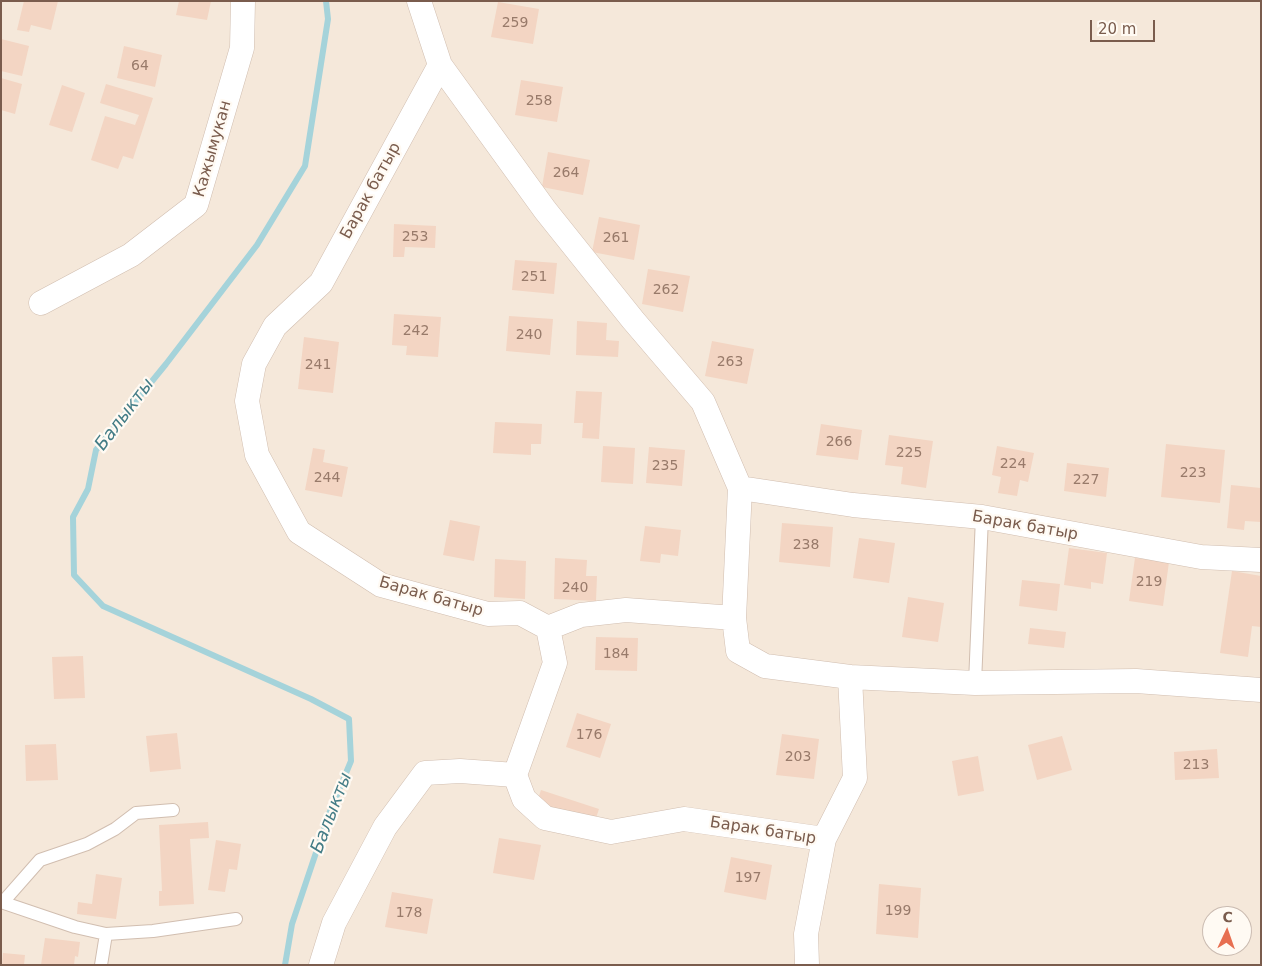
<!DOCTYPE html>
<html>
<head>
<meta charset="utf-8">
<style>
	body { margin:0 }
	#map { position:relative; width:1262px; height:966px; overflow:hidden; background:#fdf6ec; font-family:"DejaVu Sans",sans-serif }
	canvas { display:block }
	.frame { position:absolute; inset:0; border:2px solid #7a5c4d; pointer-events:none }
	.north { position:absolute; left:1202px; top:906px; width:50px; height:50px; box-sizing:border-box; background:#fffaf3; border:1px solid #cabbb1; border-radius:50%; rotate:3deg; font-size:14px; font-weight:700; line-height:20px; text-align:center; color:#7a5c4d }
	.north::after { content:''; display:block; margin:auto; width:18px; height:22px; background:#e76f51; clip-path:polygon(50% 0,100% 100%,50% 72%,0 100%) }
	.scale { position:absolute; left:1090px; top:20px; width:65px; height:22px; box-sizing:border-box; border:2px solid #7a5c4d; border-top:0; padding-left:6px; font-size:15px; line-height:18px; white-space:nowrap; color:#7a5c4d; -webkit-text-stroke:4px #fffaf3; paint-order:stroke }
</style>
</head>
<body>
<div id="map">
<canvas width="1262" height="966"></canvas>
<div class="frame"></div>
<div class="north">С</div>
<div class="scale">20 m</div>
</div>
<script>
const g = document.querySelector('canvas').getContext('2d');
g.lineJoin = 'round';
function fill(path, color) {
  g.fillStyle = color;
  g.fill(path, 'evenodd');
}
function shape(rows) {
  const path = new Path2D();
  for (const r of rows) {
    path.moveTo(r[0], r[1]);
    for (let i = 2; i < r.length; i += 2) path.lineTo(r[i], r[i + 1]);
  }
  return path;
}
function strokePath(path, color, width, dash) {
  g.strokeStyle = color;
  g.lineWidth = width;
  g.lineCap = dash ? 'butt' : 'round';
  g.setLineDash(dash || []);
  g.stroke(path);
}
function write(font, color, halo, rows, align = 'center') {
  g.font = font + ' "DejaVu Sans",sans-serif';
  g.lineWidth = 4.5;
  g.setLineDash([]);
  g.textBaseline = 'middle';
  g.strokeStyle = halo;
  g.fillStyle = color;
  for (const [text, x, y, turn = 0] of rows) {
    g.save();
    g.translate(x, y);
    g.rotate((+turn || 0) * Math.PI / 180);
    g.textAlign = isNaN(turn) ? turn : align;
    if (halo) g.strokeText(text, 0, 0);
    g.fillText(text, 0, 0);
    g.restore();
  }
}
fill(shape([
	[1,1,1261,1,1261,965,1,965],
	[1212,916,1242,916,1242,946,1212,946]
]), '#f5e8da');
strokePath(shape([
	[285,965,292,924,329,814,351,761,349,719,311,699,103,606,74,575,73,517,88,489,96,450,166,364,257,245,305,166,328,19,326,1]
]), '#a5d3da', 6);
fill(shape([
	[24,1,58,1,51,30,31,25,29,32,17,30],
	[179,1,211,1,207,20,176,15],
	[498,2,539,9,533,44,491,37],
	[1,39,29,46,22,76,1,71],
	[124,46,162,55,155,87,117,78],
	[1,78,22,84,15,114,1,110],
	[521,80,563,87,557,122,515,115],
	[106,84,153,98,133,159,123,156,118,169,91,160,105,116,135,125,139,115,100,103],
	[62,85,85,93,72,132,49,125],
	[548,152,590,160,583,195,542,187],
	[599,217,640,225,634,260,592,252],
	[394,224,436,226,435,248,405,247,404,257,393,257],
	[515,260,557,263,554,294,512,290],
	[648,269,690,276,683,312,642,304],
	[394,314,441,317,438,357,406,355,407,346,392,345],
	[509,316,553,319,550,355,506,351],
	[577,321,607,323,606,340,619,341,618,357,576,355],
	[304,337,339,342,333,393,298,389],
	[712,341,754,349,747,384,705,376],
	[576,391,602,392,599,439,582,438,583,423,574,423],
	[495,422,542,424,541,444,531,444,531,455,493,453],
	[821,424,862,430,858,460,816,455],
	[889,435,933,441,926,488,901,484,903,467,885,465],
	[1166,444,1225,450,1220,503,1161,497],
	[603,446,635,448,633,484,601,482],
	[997,446,1034,453,1028,482,1020,480,1017,496,998,493,1001,477,992,475],
	[649,447,685,450,682,486,646,483],
	[313,448,325,450,323,462,348,467,342,497,305,490],
	[1067,463,1109,468,1106,497,1064,491],
	[1231,485,1261,488,1261,522,1245,521,1244,530,1227,528],
	[450,520,480,526,474,561,443,555],
	[782,523,833,527,830,567,779,562],
	[645,526,681,530,678,556,661,554,660,563,640,561],
	[859,538,895,543,889,583,853,578],
	[1069,548,1107,553,1103,584,1091,582,1091,589,1064,585],
	[555,558,587,560,586,576,597,576,596,601,554,599],
	[1135,558,1169,562,1163,606,1129,601],
	[495,559,526,561,525,599,494,597],
	[1232,571,1261,576,1261,627,1252,626,1248,657,1220,653],
	[1022,580,1060,584,1057,611,1019,606],
	[908,597,944,603,938,642,902,637],
	[1030,628,1066,632,1064,648,1028,644],
	[596,637,638,638,637,671,595,670],
	[83,656,85,698,54,699,52,657],
	[577,713,611,724,600,758,566,747],
	[177,733,181,769,150,772,146,736],
	[782,734,819,739,814,779,776,775],
	[1062,736,1072,770,1037,780,1028,745],
	[56,744,58,780,26,781,25,745],
	[1217,749,1219,778,1175,780,1174,752],
	[978,756,984,791,958,796,952,761],
	[541,790,599,809,594,824,536,805],
	[208,822,209,838,190,839,194,904,159,906,159,891,162,891,159,825],
	[499,838,541,845,534,880,493,873],
	[216,840,241,844,237,870,229,869,225,892,208,890],
	[731,857,772,865,766,900,724,892],
	[96,874,122,878,116,919,77,914,78,902,92,904],
	[879,884,921,888,918,938,876,934],
	[392,892,433,899,427,934,385,927],
	[45,938,80,942,78,957,75,956,74,965,41,965],
	[3,953,25,955,24,965,2,965]
]), '#f3d5c3');
const lane = shape([
	[975,683,982,517],
	[1,902,75,927,106,934,153,931,236,919],
	[3,902,40,860,87,844,115,829,136,813,173,810],
	[101,965,106,934]
]);
const street = shape([
	[419,1,440,65,545,210,633,320,703,402,740,488,853,505,982,517,1201,557,1261,560],
	[440,65,321,283,275,326,254,364,247,401,257,455,299,532,381,585,488,614,520,613,548,628,555,663,515,775,524,799,545,818,611,832,684,819,824,839,806,934,807,965],
	[41,303,131,255,196,205,242,48,243,1],
	[740,488,734,618,738,651,765,666,850,677,855,778,824,839],
	[548,628,581,615,626,610,734,618],
	[850,677,975,683,1136,681,1261,690],
	[321,965,334,923,385,827,425,773,460,771,515,775]
]);
strokePath(lane, '#d1beb0', 14);
strokePath(street, '#d1beb0', 25);
strokePath(lane, '#fff', 12);
strokePath(street, '#fff', 24);
write('14px', '#987a6a', null, [
	["259",515,23],
	["64",140,66],
	["258",539,101],
	["264",566,173],
	["253",415,237],
	["261",616,238],
	["251",534,277],
	["262",666,290],
	["242",416,331],
	["240",529,335],
	["263",730,362],
	["241",318,365],
	["266",839,442],
	["225",909,453],
	["224",1013,464],
	["235",665,466],
	["223",1193,473],
	["244",327,478],
	["227",1086,480],
	["238",806,545],
	["219",1149,582],
	["240",575,588],
	["184",616,654],
	["176",589,735],
	["203",798,757],
	["213",1196,765],
	["197",748,878],
	["199",898,911],
	["178",409,913]
]);
write('16px', '#7a5c4d', '#fffaf3', [
	["Кажымукан",213,149,-74],
	["Барак батыр",371,191,-61],
	["Барак батыр",1025,526,10],
	["Барак батыр",431,597,16],
	["Барак батыр",763,831,9]
]);
write('italic 18px', '#437c86', '#fffaf3', [
	["Балыкты",125,415,-53],
	["Балыкты",332,813,-69]
]);
</script>
</body>
</html>
